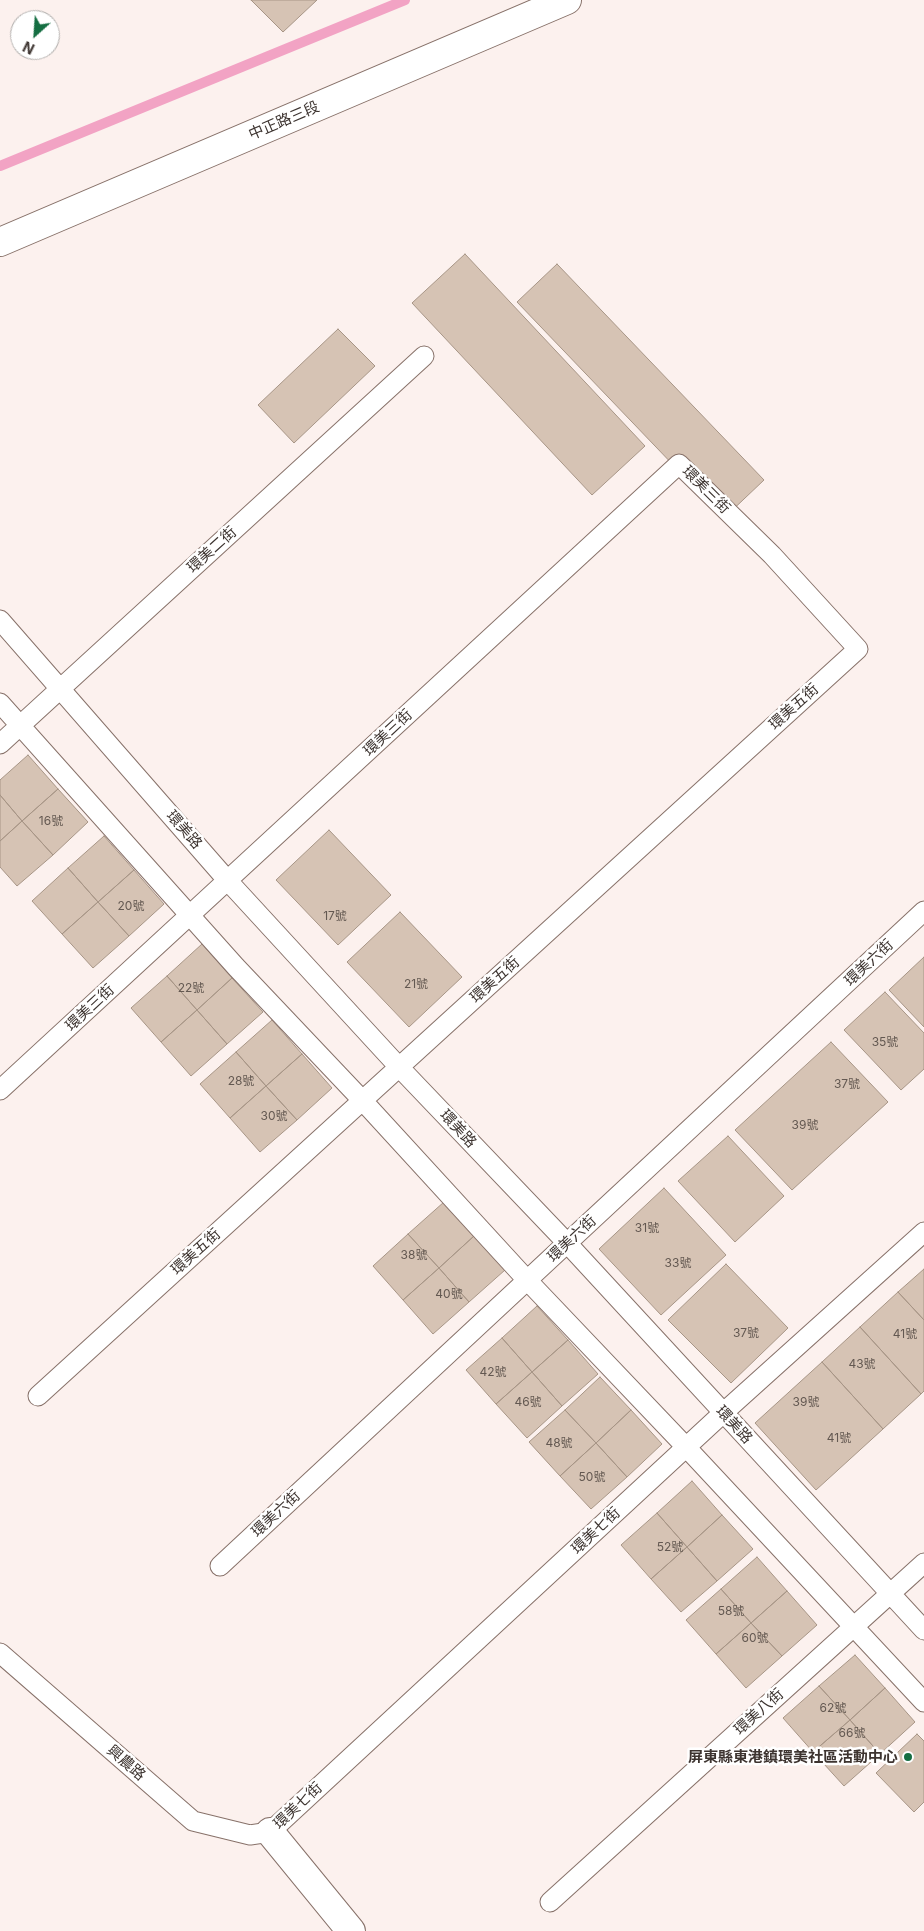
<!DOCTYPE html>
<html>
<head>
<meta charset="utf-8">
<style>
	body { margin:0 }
	#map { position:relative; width:924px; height:1931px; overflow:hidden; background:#fcf1ee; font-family:Inter,sans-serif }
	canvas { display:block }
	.north { position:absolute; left:10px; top:10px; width:50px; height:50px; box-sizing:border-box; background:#fff; border:1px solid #b1aeac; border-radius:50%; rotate:206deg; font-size:14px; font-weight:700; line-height:20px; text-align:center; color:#3d3430 }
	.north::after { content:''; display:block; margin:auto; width:18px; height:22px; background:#156e42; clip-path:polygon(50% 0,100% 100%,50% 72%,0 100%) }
</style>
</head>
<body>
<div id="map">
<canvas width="924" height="1931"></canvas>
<div class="north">N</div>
</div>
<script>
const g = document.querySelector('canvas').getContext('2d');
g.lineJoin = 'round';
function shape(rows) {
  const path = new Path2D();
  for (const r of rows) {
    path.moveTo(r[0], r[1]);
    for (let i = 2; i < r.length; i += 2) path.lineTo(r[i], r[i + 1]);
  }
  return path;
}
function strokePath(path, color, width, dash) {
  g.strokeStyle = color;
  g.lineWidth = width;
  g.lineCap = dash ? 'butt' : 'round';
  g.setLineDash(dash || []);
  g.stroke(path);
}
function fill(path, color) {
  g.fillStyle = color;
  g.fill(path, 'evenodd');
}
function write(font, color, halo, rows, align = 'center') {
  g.font = font + ' Inter,"Noto Sans TC",sans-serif';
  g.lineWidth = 5;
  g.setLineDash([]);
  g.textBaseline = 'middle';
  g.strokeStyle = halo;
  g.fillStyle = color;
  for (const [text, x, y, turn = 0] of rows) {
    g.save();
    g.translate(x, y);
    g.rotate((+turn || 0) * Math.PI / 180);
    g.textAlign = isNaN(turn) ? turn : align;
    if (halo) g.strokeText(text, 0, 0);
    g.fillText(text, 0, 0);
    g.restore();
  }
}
strokePath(shape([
	[0,166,405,0]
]), '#f2a3c4', 10);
const building = shape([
	[251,0,317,0,283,32,251,0],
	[465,254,645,446,592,495,412,303,465,254],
	[557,264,764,480,724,518,517,302,557,264],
	[338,329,375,366,294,443,258,405,338,329],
	[28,755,58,789,22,821,0,795,0,780,28,755],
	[58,789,88,822,53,855,22,821,58,789],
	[0,795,22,821,0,841,0,795],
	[22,821,53,855,17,886,0,867,0,841,22,821],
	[329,830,391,895,338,945,276,880,329,830],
	[104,836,134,870,98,902,68,868,104,836],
	[68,868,98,902,62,934,32,901,68,868],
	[134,870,164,904,129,936,98,902,134,870],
	[98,902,129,936,93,968,62,934,98,902],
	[400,912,462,977,409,1027,347,962,400,912],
	[202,944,232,978,197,1010,167,976,202,944],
	[924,957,924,1027,889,990,924,957],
	[167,976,197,1010,161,1042,131,1008,167,976],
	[232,978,263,1012,227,1044,197,1010,232,978],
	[885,992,924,1033,924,1069,901,1090,844,1030,885,992],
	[197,1010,227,1044,191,1076,161,1042,197,1010],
	[272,1020,302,1054,266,1086,236,1052,272,1020],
	[831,1042,888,1102,792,1190,735,1130,831,1042],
	[236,1052,266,1086,230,1118,200,1084,236,1052],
	[302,1054,332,1088,297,1120,266,1086,302,1054],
	[266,1086,297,1120,260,1152,230,1118,266,1086],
	[728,1136,784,1196,735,1242,678,1181,728,1136],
	[664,1188,726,1255,661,1315,599,1249,664,1188],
	[444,1202,474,1236,439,1268,408,1234,444,1202],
	[408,1234,439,1268,403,1300,373,1266,408,1234],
	[474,1236,505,1270,469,1302,439,1268,474,1236],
	[726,1264,788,1328,731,1383,668,1320,726,1264],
	[439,1268,469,1302,433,1334,403,1300,439,1268],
	[924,1269,924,1320,898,1292,924,1269],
	[898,1292,924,1320,924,1391,921,1394,860,1327,898,1292],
	[537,1306,568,1340,532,1372,502,1338,537,1306],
	[860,1327,921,1394,883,1429,822,1362,860,1327],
	[502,1338,532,1372,496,1404,466,1370,502,1338],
	[568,1340,598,1374,562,1406,532,1372,568,1340],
	[822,1362,883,1429,816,1490,755,1423,822,1362],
	[532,1372,562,1406,527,1438,496,1404,532,1372],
	[600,1377,631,1410,596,1443,565,1410,600,1377],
	[565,1410,596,1443,560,1476,529,1442,565,1410],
	[631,1410,662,1444,627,1477,596,1443,631,1410],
	[596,1443,627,1477,591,1509,560,1476,596,1443],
	[692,1481,722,1515,687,1547,657,1513,692,1481],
	[657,1513,687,1547,651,1579,621,1545,657,1513],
	[722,1515,753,1549,717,1581,687,1547,722,1515],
	[687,1547,717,1581,681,1612,651,1579,687,1547],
	[757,1557,787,1591,751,1623,721,1589,757,1557],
	[721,1589,751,1623,716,1654,686,1620,721,1589],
	[787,1591,817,1625,782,1656,751,1623,787,1591],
	[751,1623,782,1656,746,1688,716,1654,751,1623],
	[855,1655,885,1688,850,1720,819,1686,855,1655],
	[819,1686,850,1720,813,1752,783,1718,819,1686],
	[885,1688,915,1722,880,1754,850,1720,885,1688],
	[850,1720,880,1754,844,1786,813,1752,850,1720],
	[917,1734,924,1741,924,1802,914,1812,876,1773,917,1734]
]);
fill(building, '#d6c3b4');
strokePath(building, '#a79586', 1);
const service = shape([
	[0,620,228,881,399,1067,567,1243,924,1630],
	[0,703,236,967,362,1100,527,1280,686,1447,924,1702],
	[0,744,424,356],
	[0,1090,679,464,772,555,858,649,38,1396],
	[220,1566,924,911],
	[0,1653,193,1821,250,1835,270,1832,723,1413,924,1232],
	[550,1902,924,1563]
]);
const minor = shape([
	[270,1832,351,1931]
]);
const secondary = shape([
	[0,242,567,0]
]);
strokePath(service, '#877169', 21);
strokePath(minor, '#877169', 30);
strokePath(secondary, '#877169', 30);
strokePath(service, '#fff', 19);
strokePath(minor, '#fff', 28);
strokePath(secondary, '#fff', 28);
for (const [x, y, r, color] of [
	[908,1757,5,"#156e42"]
]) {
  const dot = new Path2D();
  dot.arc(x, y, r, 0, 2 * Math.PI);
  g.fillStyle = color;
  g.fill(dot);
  strokePath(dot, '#fff', 2);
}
write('12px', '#635851', null, [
	["16號",51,821],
	["20號",131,906],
	["17號",335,916],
	["21號",416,984],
	["22號",191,988],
	["35號",885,1042],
	["28號",241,1081],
	["37號",847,1084],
	["30號",274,1116],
	["39號",805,1125],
	["31號",647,1228],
	["38號",414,1255],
	["33號",678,1263],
	["40號",449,1294],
	["37號",746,1333],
	["41號",905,1334],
	["43號",862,1364],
	["42號",493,1372],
	["46號",528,1402],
	["39號",806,1402],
	["41號",839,1438],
	["48號",559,1443],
	["50號",592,1477],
	["52號",670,1547],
	["58號",731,1611],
	["60號",755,1638],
	["62號",833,1708],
	["66號",852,1733]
]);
write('15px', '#3d3430', '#fff', [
	["中正路三段",284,121,-23],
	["環美三街",706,490,45],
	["環美二街",212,550,-42],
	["環美五街",794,707,-42],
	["環美三街",388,733,-43],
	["環美路",184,830,49],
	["環美六街",869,963,-43],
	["環美五街",495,980,-42],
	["環美三街",90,1008,-43],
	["環美路",458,1129,47],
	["環美六街",572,1239,-43],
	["環美五街",196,1252,-42],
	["環美路",734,1425,47],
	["環美六街",276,1514,-43],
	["環美七街",596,1531,-43],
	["環美八街",759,1712,-42],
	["興農路",126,1763,41],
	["環美七街",298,1806,-43]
]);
write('bold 15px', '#3d3430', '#fff', [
	["屏東縣東港鎮環美社區活動中心",898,1757]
], 'right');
</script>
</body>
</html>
